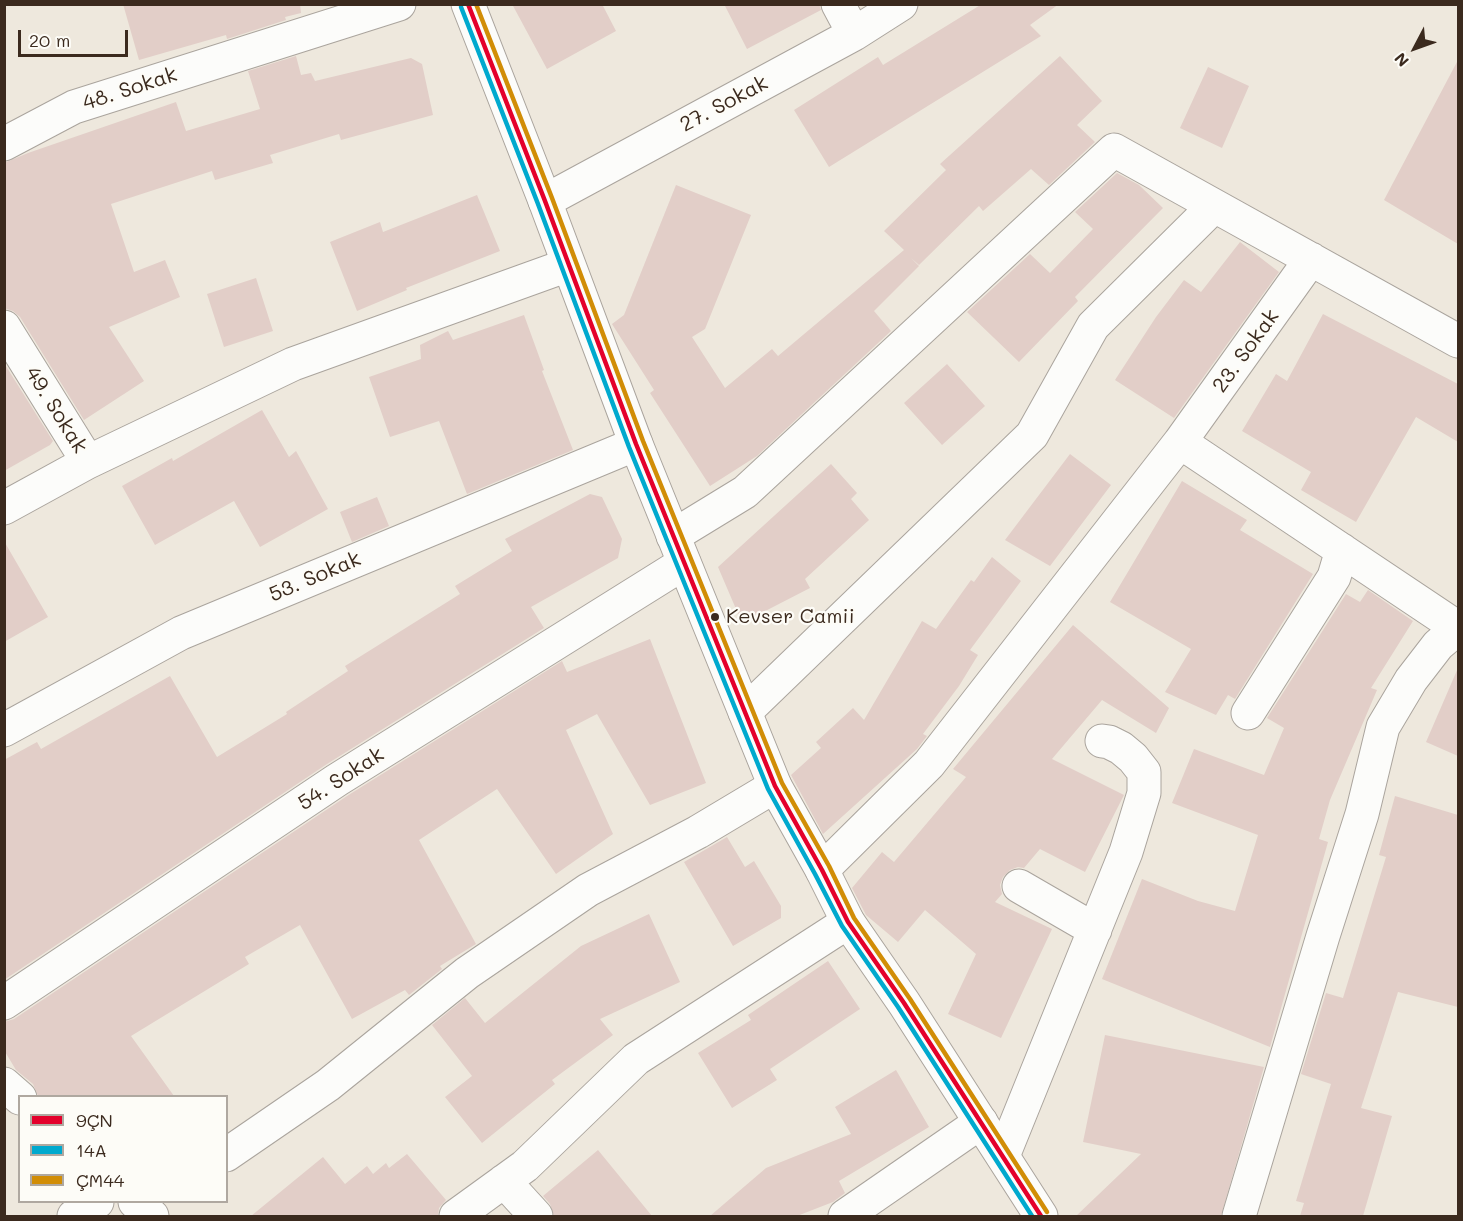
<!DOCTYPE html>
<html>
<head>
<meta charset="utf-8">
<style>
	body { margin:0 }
	#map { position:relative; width:1463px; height:1221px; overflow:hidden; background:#eee8dd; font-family:Mali,sans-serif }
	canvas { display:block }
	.frame { position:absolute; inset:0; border:6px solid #3b2a1e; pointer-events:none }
	.legend { position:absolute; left:18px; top:1095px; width:210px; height:108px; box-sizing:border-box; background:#fdfcf7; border:2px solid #afa8a0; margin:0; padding:8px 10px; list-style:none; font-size:18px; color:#3b2a1e }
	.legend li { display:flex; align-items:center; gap:12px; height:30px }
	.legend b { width:30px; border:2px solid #afa8a0 }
	.north { position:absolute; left:1385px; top:18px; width:60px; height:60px; -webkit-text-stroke:4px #fdfcf7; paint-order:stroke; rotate:229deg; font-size:16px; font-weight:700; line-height:24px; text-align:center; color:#3b2a1e }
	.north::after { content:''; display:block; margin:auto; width:21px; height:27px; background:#3b2a1e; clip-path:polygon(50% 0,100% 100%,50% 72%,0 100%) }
	.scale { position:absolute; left:18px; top:30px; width:110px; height:27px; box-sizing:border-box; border:3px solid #3b2a1e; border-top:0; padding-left:8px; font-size:18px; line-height:21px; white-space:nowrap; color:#3b2a1e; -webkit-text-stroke:4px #fdfcf7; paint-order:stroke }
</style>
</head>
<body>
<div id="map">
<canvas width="1463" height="1221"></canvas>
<div class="frame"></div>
<ul class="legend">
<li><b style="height:8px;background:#e4002b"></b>9ÇN</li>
<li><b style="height:8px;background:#00a9ce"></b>14A</li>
<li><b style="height:8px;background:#d18d06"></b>ÇM44</li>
</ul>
<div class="north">N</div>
<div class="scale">20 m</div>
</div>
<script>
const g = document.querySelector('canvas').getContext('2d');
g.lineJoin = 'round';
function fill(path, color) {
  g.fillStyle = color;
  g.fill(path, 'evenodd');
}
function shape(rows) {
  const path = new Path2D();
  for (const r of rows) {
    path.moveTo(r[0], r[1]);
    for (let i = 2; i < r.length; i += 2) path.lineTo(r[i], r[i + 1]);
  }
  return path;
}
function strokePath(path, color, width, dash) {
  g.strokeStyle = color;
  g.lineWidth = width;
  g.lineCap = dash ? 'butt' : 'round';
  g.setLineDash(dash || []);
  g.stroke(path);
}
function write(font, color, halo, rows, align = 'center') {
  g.font = font + ' Mali,sans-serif';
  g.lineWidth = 4.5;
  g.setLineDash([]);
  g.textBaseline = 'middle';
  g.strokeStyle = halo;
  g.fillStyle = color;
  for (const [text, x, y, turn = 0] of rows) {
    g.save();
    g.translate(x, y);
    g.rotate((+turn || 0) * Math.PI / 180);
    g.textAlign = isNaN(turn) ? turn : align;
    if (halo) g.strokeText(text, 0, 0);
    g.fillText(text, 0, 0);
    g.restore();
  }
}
fill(shape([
	[123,4,300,4,301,13,285,17,286,20,227,39,226,35,139,60],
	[512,4,602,4,616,31,547,69],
	[724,4,819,4,821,10,747,49],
	[982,4,1059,4,1030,25,1041,36,829,167,794,110,878,57,883,65],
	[296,56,301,75,311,73,315,81,411,58,422,64,433,115,341,140,339,134,270,155,273,163,215,180,212,171,111,204,134,272,165,260,180,297,109,327,144,381,84,420,20,317,13,311,4,308,4,163,28,153,176,102,186,131,260,109,248,71],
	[1060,56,1102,101,1077,125,1095,142,1049,185,1031,169,983,211,979,206,919,265,911,258,919,266,874,311,891,331,757,456,710,486,650,393,654,390,612,324,624,315,676,185,751,215,705,329,692,337,725,388,772,349,778,356,904,250,884,231,946,170,940,164],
	[1458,60,1458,244,1384,200],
	[1208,67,1249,86,1222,148,1180,128],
	[1117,173,1139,185,1163,208,1075,297,1078,301,1019,362,967,312,1030,254,1050,273,1093,229,1075,212],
	[477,195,500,251,406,288,407,290,357,311,330,242,380,222,383,232],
	[1240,242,1279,272,1174,418,1115,380,1156,317,1184,280,1201,292],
	[256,278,273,331,224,347,207,294],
	[1323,314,1458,384,1458,442,1416,417,1356,522,1301,490,1311,472,1242,431,1276,374,1287,381],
	[524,315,544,370,542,371,573,450,467,494,439,421,390,437,369,377,421,359,420,345,448,331,453,340],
	[4,363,53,441,50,445,4,471],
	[947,364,985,406,942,445,904,403],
	[262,410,289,457,296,451,328,509,260,547,234,501,155,545,122,486,172,458,173,461],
	[1070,454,1111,485,1050,566,1005,540],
	[831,464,857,493,851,499,869,520,805,579,810,588,742,623,718,567],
	[1182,481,1247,520,1240,530,1313,574,1235,699,1228,695,1216,715,1165,692,1191,649,1110,602],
	[590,494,602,497,622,539,618,558,531,607,544,628,327,764,4,980,4,760,37,742,41,749,170,676,217,757,287,714,286,712,348,671,345,666,460,594,455,586,512,551,505,539],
	[377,497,389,526,352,542,340,512],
	[4,541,48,617,4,642],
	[992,557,1021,581,970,650,978,655,959,686,923,734,927,736,917,749,823,834,791,775,821,748,816,742,853,708,864,720,922,621,936,629,971,580,974,582],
	[1368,590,1413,621,1371,688,1377,690,1330,800,1319,839,1328,842,1270,1047,1102,979,1142,879,1198,901,1235,911,1258,835,1172,803,1194,749,1264,775,1284,728,1267,718,1346,594,1360,602],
	[1073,625,1169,708,1156,733,1102,700,1052,759,1124,795,1085,872,1040,849,1024,868,1018,867,1010,870,1003,877,1000,885,1002,894,995,902,1052,929,1001,1038,948,1014,976,954,925,910,898,942,866,915,852,888,882,852,894,862,966,777,953,769],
	[650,639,706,783,650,805,597,714,566,730,613,834,556,874,497,789,419,840,476,944,440,966,442,969,409,995,405,990,352,1019,300,925,245,957,249,964,131,1036,174,1096,38,1096,33,1084,16,1070,4,1050,4,1022,14,1019,347,796,562,661,567,672],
	[1458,668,1458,756,1426,742],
	[1395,796,1458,815,1458,1007,1398,992,1361,1108,1392,1116,1363,1216,1300,1216,1304,1203,1296,1201,1331,1084,1301,1074,1326,993,1343,998,1386,857,1379,855],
	[727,837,745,867,754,861,781,906,781,918,733,946,684,862],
	[649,914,680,982,600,1019,613,1035,552,1080,555,1084,482,1143,445,1097,472,1076,432,1025,465,998,485,1023,581,946],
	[828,961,860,1009,770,1069,777,1080,732,1108,698,1053,751,1020,748,1015],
	[1105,1035,1264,1067,1221,1216,1076,1216,1141,1154,1083,1142],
	[896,1070,929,1127,839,1181,845,1193,833,1202,797,1216,710,1216,766,1168,851,1134,835,1107],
	[598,1150,652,1216,554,1216,550,1204,543,1196],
	[407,1154,446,1200,439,1208,438,1216,251,1216,323,1157,345,1184,367,1166,373,1174,386,1163,389,1168]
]), '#e2cec8');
const minor = shape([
	[838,4,854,34],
	[4,144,74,107,399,4],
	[545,201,854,34,901,4],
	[4,327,88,462],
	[1180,442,1311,259],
	[4,508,88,462,293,364,568,265],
	[673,536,745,492,1114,150,1458,341],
	[745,712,1032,435,1093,326,1214,206],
	[1248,713,1334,577,1342,550],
	[4,730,181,633,636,444],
	[822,870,929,764,1180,442,1458,628,1438,645,1411,680,1383,727,1362,814,1323,936,1239,1216],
	[1019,886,1095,930],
	[4,1003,337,780,684,563],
	[4,1084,20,1098],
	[226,1155,328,1085,467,973,588,890,698,832,775,786],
	[1003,1156,1126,852,1144,793,1144,772,1133,758,1121,748,1109,742,1102,741],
	[504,1181,536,1216],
	[135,1202,152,1216],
	[74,1216,97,1202],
	[456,1216,525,1166,636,1059,848,922],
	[845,1216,981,1122]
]);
const major = shape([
	[468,4,545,201,636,444,775,786,822,870,848,922,904,1003,1041,1216]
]);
strokePath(minor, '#aaa49d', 35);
strokePath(major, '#aaa49d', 35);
strokePath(minor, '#fcfcfa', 33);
strokePath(major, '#fcfcfa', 33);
strokePath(shape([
	[468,4,545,201,636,444,775,786,822,870,848,922,904,1003,1041,1216]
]), '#e4002b', 4.5);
strokePath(shape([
	[461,7,538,204,629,447,768,789,815,874,842,926,898,1007,1032,1216]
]), '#00a9ce', 4.5);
strokePath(shape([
	[476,4,552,198,643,441,782,783,829,866,854,918,910,999,1047,1212]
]), '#d18d06', 4.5);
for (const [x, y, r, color] of [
	[715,617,5,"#3b2a1e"]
]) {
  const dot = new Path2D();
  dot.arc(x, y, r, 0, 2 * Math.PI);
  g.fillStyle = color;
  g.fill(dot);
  strokePath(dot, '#fdfcf7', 2);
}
write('20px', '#3b2a1e', '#fdfcf7', [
	["Kevser Camii",726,617]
], 'left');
write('21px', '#3b2a1e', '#fdfcf7', [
	["48. Sokak",130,89,-18],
	["27. Sokak",724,104,-28],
	["23. Sokak",1246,351,-54],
	["49. Sokak",56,410,58],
	["53. Sokak",315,577,-23],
	["54. Sokak",341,779,-33]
]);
</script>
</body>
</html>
